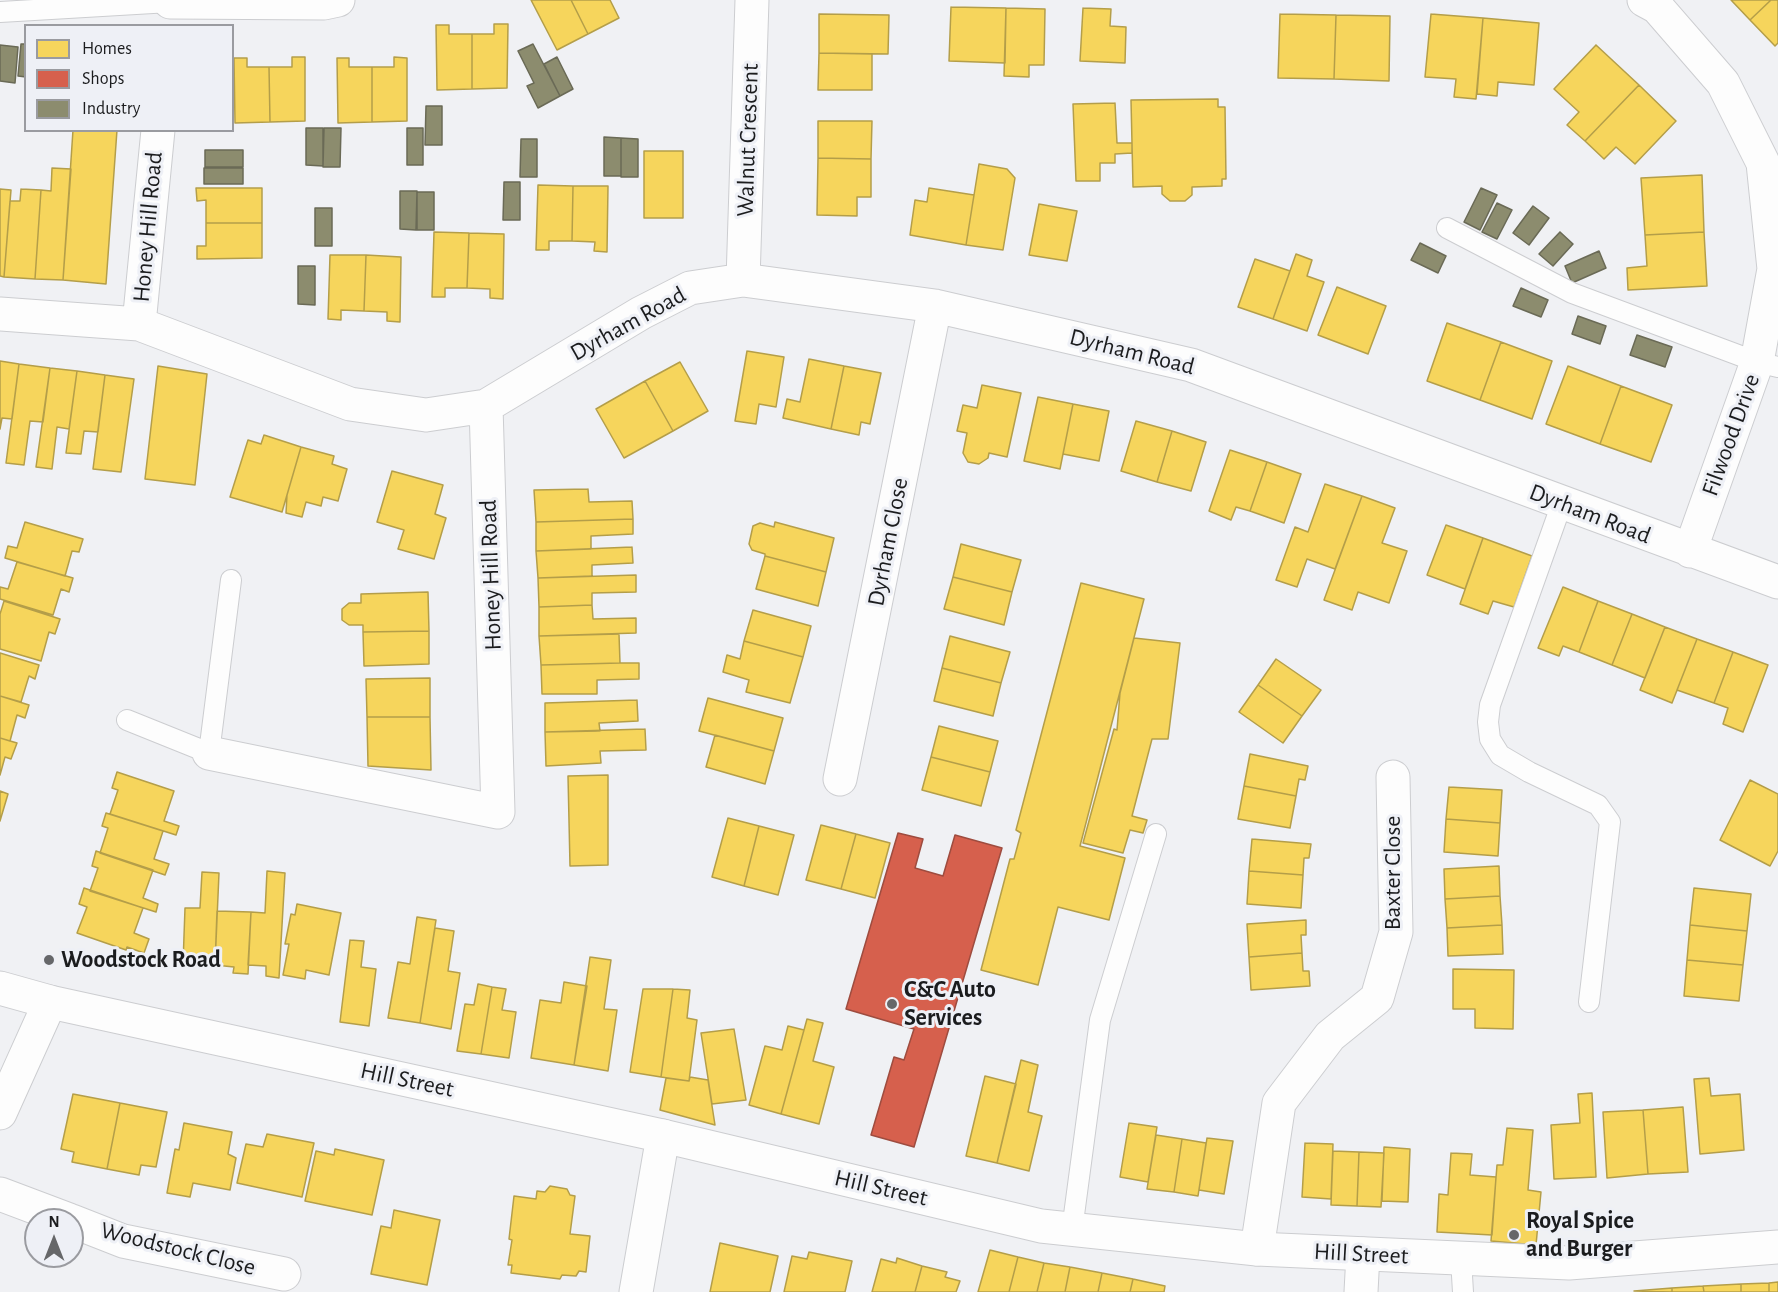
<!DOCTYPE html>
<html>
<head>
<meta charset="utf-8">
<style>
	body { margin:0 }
	#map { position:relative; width:1778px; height:1292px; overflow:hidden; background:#f0f1f4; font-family:"Alegreya Sans",sans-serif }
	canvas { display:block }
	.legend { position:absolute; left:24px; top:24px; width:210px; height:108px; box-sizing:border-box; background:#eef0f6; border:2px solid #9a9ba0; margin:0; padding:8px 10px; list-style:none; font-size:18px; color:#1b1c1e }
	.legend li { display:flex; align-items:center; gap:12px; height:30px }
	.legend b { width:30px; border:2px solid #9a9ba0 }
	.north { position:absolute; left:24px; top:1208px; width:60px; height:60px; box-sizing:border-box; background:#eef0f6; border:2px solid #9a9ba0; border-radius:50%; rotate:0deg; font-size:16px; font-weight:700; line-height:24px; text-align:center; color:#1b1c1e }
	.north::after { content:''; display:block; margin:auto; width:21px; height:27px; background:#666769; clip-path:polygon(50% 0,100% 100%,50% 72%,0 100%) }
</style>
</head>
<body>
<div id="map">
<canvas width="1778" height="1292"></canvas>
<ul class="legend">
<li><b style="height:16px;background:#f6d55c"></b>Homes</li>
<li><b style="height:16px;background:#d6604d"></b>Shops</li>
<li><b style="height:16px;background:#8c8c6e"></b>Industry</li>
</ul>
<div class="north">N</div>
</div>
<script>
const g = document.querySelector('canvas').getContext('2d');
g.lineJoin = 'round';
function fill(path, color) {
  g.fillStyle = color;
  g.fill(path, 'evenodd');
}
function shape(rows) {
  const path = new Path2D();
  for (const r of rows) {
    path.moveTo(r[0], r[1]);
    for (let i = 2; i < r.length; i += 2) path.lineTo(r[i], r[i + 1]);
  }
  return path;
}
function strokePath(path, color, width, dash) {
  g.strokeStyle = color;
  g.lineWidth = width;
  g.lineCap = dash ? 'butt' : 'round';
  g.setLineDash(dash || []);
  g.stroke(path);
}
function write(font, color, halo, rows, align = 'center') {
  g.font = font + ' "Alegreya Sans",sans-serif';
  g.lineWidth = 6;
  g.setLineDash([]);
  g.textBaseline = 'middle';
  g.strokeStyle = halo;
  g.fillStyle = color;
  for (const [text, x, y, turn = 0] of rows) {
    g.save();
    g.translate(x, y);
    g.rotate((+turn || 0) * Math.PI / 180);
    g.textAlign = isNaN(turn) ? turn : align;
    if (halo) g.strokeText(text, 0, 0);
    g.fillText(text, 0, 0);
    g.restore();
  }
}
const homes = shape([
	[531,0,571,0,588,34,557,50,531,0],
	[571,0,610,0,619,18,588,34,571,0],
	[1731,0,1771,0,1750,20,1731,0],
	[1771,0,1778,0,1778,43,1775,46,1750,20,1771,0],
	[951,7,1006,8,1005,63,949,61,951,7],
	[1006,8,1045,9,1044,65,1029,65,1029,77,1004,76,1006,8],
	[1083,8,1111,9,1110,26,1126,27,1125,63,1080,61,1083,8],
	[819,14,889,15,888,54,819,53,819,14],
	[1280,14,1336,15,1334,79,1278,78,1280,14],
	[1431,14,1483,18,1476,99,1454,97,1456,79,1425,77,1431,14],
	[1336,15,1390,16,1389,81,1334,79,1336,15],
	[1483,18,1539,23,1534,85,1498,82,1497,96,1477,94,1483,18],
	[494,24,508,24,507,88,472,89,472,34,494,34,494,24],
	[436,25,449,25,449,34,472,34,472,89,437,90,436,25],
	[1596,45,1639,85,1585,141,1567,125,1579,112,1554,89,1596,45],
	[819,53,872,54,872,90,818,90,819,53],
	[292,57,305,57,305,121,270,122,269,67,292,67,292,57],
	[394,57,407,58,407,121,372,122,372,67,394,67,394,57],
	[234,58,247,58,247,67,269,67,270,122,235,123,234,58],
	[337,58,349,58,349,67,372,67,372,122,338,123,337,58],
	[1639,85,1676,121,1635,164,1616,147,1604,159,1585,141,1639,85],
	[1218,99,1218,107,1225,107,1226,179,1222,179,1222,186,1192,187,1192,195,1185,201,1170,201,1162,194,1162,186,1133,187,1131,100,1218,99],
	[1115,103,1117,143,1132,143,1132,153,1115,154,1115,163,1100,163,1100,181,1076,181,1073,104,1115,103],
	[818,121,872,121,871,159,818,158,818,121],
	[73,130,117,130,106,284,63,280,73,130],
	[644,151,683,151,683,218,644,218,644,151],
	[818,158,871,159,871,197,857,197,857,216,817,215,818,158],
	[979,164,1007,169,1015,178,1003,250,966,245,979,164],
	[52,168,71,169,63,280,35,279,41,190,51,191,52,168],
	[1702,175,1704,232,1645,235,1641,178,1702,175],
	[538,185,573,186,572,241,549,241,549,250,536,250,538,185],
	[573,186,608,186,607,252,594,251,595,242,572,241,573,186],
	[196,188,262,188,262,223,206,223,206,200,197,201,196,188],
	[929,188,974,195,966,245,910,235,915,200,927,202,929,188],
	[0,189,11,190,4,277,0,276,0,189],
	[21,189,41,190,35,279,4,277,10,201,20,201,21,189],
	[1039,204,1077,211,1067,261,1029,255,1039,204],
	[206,223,262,223,262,258,197,259,197,246,206,246,206,223],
	[434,232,469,233,467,288,445,288,445,297,432,297,434,232],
	[1704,232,1707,286,1628,290,1627,268,1647,266,1645,235,1704,232],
	[469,233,504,234,503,299,490,298,490,289,467,288,469,233],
	[1296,254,1312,260,1307,276,1324,282,1307,331,1273,319,1296,254],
	[330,255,366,255,364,311,341,310,341,320,328,319,330,255],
	[366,255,401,257,400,322,387,321,387,312,364,311,366,255],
	[1255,259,1290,271,1273,319,1238,307,1255,259],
	[1337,287,1386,306,1368,354,1318,335,1337,287],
	[1447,323,1501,342,1480,400,1427,381,1447,323],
	[1501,342,1552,361,1532,419,1480,400,1501,342],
	[747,351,784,357,776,407,759,404,756,424,735,421,747,351],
	[809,359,844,366,831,429,783,418,787,399,800,402,809,359],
	[0,361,19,364,12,419,2,418,0,429,0,361],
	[680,362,708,411,673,431,645,381,680,362],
	[19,364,50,368,43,422,30,421,24,465,6,463,19,364],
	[158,366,207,374,195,485,145,479,158,366],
	[844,366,881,373,870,424,861,422,859,435,831,429,844,366],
	[1568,366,1621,386,1600,444,1546,424,1568,366],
	[50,368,77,371,69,429,57,427,52,469,36,467,50,368],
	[77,371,105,375,98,432,84,431,81,454,66,453,77,371],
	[105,375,134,379,121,472,93,469,105,375],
	[645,381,673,431,624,458,596,409,645,381],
	[982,385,1021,393,1007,457,989,453,988,458,979,464,968,462,963,453,967,433,957,431,963,405,977,408,982,385],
	[1621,386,1672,405,1651,462,1600,444,1621,386],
	[1038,397,1073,404,1060,469,1024,461,1038,397],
	[1073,404,1109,411,1099,461,1063,454,1073,404],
	[1136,421,1172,431,1157,482,1121,471,1136,421],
	[1172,431,1206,442,1191,491,1157,482,1172,431],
	[264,435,301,447,282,512,230,497,248,440,261,444,264,435],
	[301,447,334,456,332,464,347,469,338,501,323,497,321,506,306,502,302,517,286,513,287,495,301,447],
	[1230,450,1267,462,1250,511,1236,507,1231,520,1209,511,1230,450],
	[1267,462,1301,474,1284,523,1250,511,1267,462],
	[392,471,443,485,435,514,446,518,434,559,398,549,404,530,377,522,392,471],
	[1325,484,1362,496,1335,569,1307,559,1297,587,1276,580,1295,527,1308,532,1325,484],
	[588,489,589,502,632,501,633,519,536,522,534,490,588,489],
	[1362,496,1395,508,1382,543,1407,551,1389,603,1358,592,1352,610,1324,600,1362,496],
	[633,519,633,534,591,536,591,549,536,551,536,522,633,519],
	[25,522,83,539,79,552,72,551,65,576,5,558,8,546,17,548,25,522],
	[775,522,834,538,826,572,765,556,765,554,752,550,749,544,753,526,760,523,774,527,775,522],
	[1446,525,1483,538,1465,589,1427,575,1446,525],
	[1483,538,1532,556,1514,607,1493,601,1488,614,1460,604,1483,538],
	[961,544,1021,560,1012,592,953,577,961,544],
	[632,547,633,563,592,565,592,576,538,578,536,551,632,547],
	[765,556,826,572,818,606,756,589,765,556],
	[17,562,73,578,69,592,61,589,53,615,0,599,0,587,8,589,17,562],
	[636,575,636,592,592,593,592,605,539,607,538,578,636,575],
	[953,577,1012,592,1004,625,944,609,953,577],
	[1081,583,1144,599,1080,846,1125,858,1109,920,1058,907,1038,985,981,970,1010,859,1014,859,1021,833,1016,830,1081,583],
	[1563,587,1598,601,1579,652,1563,646,1559,656,1538,648,1563,587],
	[428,592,429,631,363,632,363,625,349,625,342,620,342,609,349,603,361,603,361,594,428,592],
	[4,601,60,619,55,634,49,632,41,661,0,649,0,614,4,601],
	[1598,601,1632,614,1612,665,1579,652,1598,601],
	[592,605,593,619,636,618,636,633,539,636,539,607,592,605],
	[753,610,811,626,803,657,744,641,753,610],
	[1632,614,1665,627,1645,678,1612,665,1632,614],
	[1665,627,1697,639,1672,703,1640,690,1665,627],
	[429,631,429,664,364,666,363,632,429,631],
	[619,634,620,663,541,665,539,636,619,634],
	[950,636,1010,652,1001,683,942,668,950,636],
	[1134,638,1180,643,1168,739,1152,739,1132,816,1147,820,1143,833,1130,830,1123,853,1083,843,1114,729,1117,730,1120,693,1134,638],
	[1697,639,1733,652,1714,703,1677,690,1697,639],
	[744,641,803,657,790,703,746,692,749,680,723,672,727,655,740,659,744,641],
	[1733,652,1768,665,1743,732,1723,724,1728,708,1714,703,1733,652],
	[0,653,39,665,35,679,29,676,21,702,0,696,0,653],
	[1276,659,1321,690,1302,716,1258,685,1276,659],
	[620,663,639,663,639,679,597,680,597,694,542,694,541,665,620,663],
	[942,668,1001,683,993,716,934,701,942,668],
	[430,678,430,717,367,717,366,679,430,678],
	[1258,685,1302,716,1283,743,1239,712,1258,685],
	[0,696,29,705,25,718,17,715,10,741,0,738,0,696],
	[708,698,783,718,774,751,699,731,708,698],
	[637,700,638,721,599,723,600,731,545,732,545,703,637,700],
	[367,717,430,717,431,770,368,766,367,717],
	[939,726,998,741,990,772,931,757,939,726],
	[645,729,646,750,600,751,601,763,546,766,545,732,645,729],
	[715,735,774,751,765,784,706,767,715,735],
	[0,738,17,743,11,759,5,757,0,775,0,738],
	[1250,754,1308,766,1305,780,1299,779,1296,796,1244,786,1250,754],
	[931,757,990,772,981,806,922,790,931,757],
	[117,772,174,791,164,821,179,826,176,835,110,814,118,790,112,788,117,772],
	[608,775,608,865,570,866,568,776,608,775],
	[1750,780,1778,794,1778,851,1770,866,1720,840,1750,780],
	[1244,786,1296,796,1290,828,1238,819,1244,786],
	[1449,787,1502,790,1500,823,1446,819,1449,787],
	[0,791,8,794,0,821,0,791],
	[106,813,163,831,154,859,169,864,165,875,100,853,108,828,102,826,106,813],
	[728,818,759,826,744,886,712,877,728,818],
	[1446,819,1500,823,1498,856,1444,852,1446,819],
	[821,825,856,834,841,889,806,880,821,825],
	[759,826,794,835,778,895,744,886,759,826],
	[856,834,890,843,875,898,841,889,856,834],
	[1252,839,1311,844,1309,858,1304,858,1303,875,1249,871,1252,839],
	[96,851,153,870,143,898,158,904,156,912,90,891,98,868,92,866,96,851],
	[1499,866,1500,896,1445,899,1444,869,1499,866],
	[267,871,285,873,279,978,266,976,266,966,248,965,251,912,265,913,267,871],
	[1249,871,1303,875,1301,908,1247,904,1249,871],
	[202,872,219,873,215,965,183,964,185,908,200,908,202,872],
	[84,888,143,908,134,933,149,939,144,953,127,947,126,950,77,933,87,907,79,904,84,888],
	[1694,888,1751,894,1747,931,1690,925,1694,888],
	[1500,896,1502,925,1447,928,1445,899,1500,896],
	[297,904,341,913,329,975,306,970,305,979,283,975,289,944,285,944,291,914,295,915,297,904],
	[217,911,251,912,248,974,233,973,234,967,215,965,217,911],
	[417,917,436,920,420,1023,388,1018,398,962,410,964,417,917],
	[1306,920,1306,935,1301,935,1302,953,1249,957,1247,924,1306,920],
	[1502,925,1503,954,1448,956,1447,928,1502,925],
	[1690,925,1747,931,1743,965,1687,960,1690,925],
	[435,928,454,931,448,971,460,973,451,1029,420,1023,435,928],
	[350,940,364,941,361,967,376,969,369,1026,340,1022,350,940],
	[1302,953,1303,971,1309,971,1310,986,1251,990,1249,957,1302,953],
	[590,957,611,960,604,1009,617,1010,608,1071,574,1065,590,957],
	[1687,960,1743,965,1739,1001,1684,996,1687,960],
	[1453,969,1514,970,1513,1029,1475,1028,1475,1009,1453,1009,1453,969],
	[564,982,587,986,574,1065,531,1058,540,1000,561,1003,564,982],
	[478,984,492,987,481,1054,457,1051,465,1004,474,1005,478,984],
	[492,987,506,989,502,1010,516,1012,509,1058,481,1054,492,987],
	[643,989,673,989,661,1077,630,1072,643,989],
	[673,989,690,990,687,1018,697,1020,689,1081,661,1077,673,989],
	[807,1019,823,1023,813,1061,834,1067,819,1124,781,1114,807,1019],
	[788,1026,804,1030,781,1114,749,1105,765,1046,782,1050,788,1026],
	[734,1029,746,1100,712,1104,701,1033,734,1029],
	[1021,1060,1038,1065,1028,1112,1042,1116,1029,1171,997,1163,1021,1060],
	[985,1076,1016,1084,997,1163,966,1156,985,1076],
	[690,1077,708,1080,715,1125,660,1110,666,1078,689,1081,690,1077],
	[1709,1078,1711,1096,1740,1094,1744,1150,1700,1154,1694,1079,1709,1078],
	[1592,1093,1596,1177,1554,1179,1551,1125,1580,1123,1578,1094,1592,1093],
	[73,1094,120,1103,107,1169,72,1162,74,1152,61,1149,73,1094],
	[120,1103,167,1112,156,1167,141,1165,139,1175,107,1169,120,1103],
	[1683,1107,1688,1172,1648,1174,1643,1110,1683,1107],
	[1643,1110,1648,1174,1607,1178,1603,1112,1643,1110],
	[184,1123,232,1132,228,1154,236,1158,230,1190,193,1183,190,1197,167,1193,175,1149,179,1150,184,1123],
	[1129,1123,1157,1127,1148,1182,1120,1177,1129,1123],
	[1507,1128,1533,1130,1528,1190,1541,1192,1536,1245,1491,1241,1497,1165,1503,1165,1507,1128],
	[267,1134,314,1143,302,1197,237,1183,246,1144,263,1147,267,1134],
	[1156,1135,1182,1139,1174,1192,1147,1189,1156,1135],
	[1207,1138,1233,1141,1224,1194,1199,1190,1207,1138],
	[1182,1139,1206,1143,1198,1196,1174,1192,1182,1139],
	[1305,1143,1333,1144,1331,1199,1302,1197,1305,1143],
	[1384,1147,1410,1149,1408,1202,1382,1201,1384,1147],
	[335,1149,384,1160,372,1215,305,1201,316,1151,334,1155,335,1149],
	[1333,1151,1359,1152,1357,1206,1331,1205,1333,1151],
	[1359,1152,1384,1153,1381,1207,1357,1206,1359,1152],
	[1451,1153,1472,1154,1470,1175,1496,1177,1492,1235,1437,1232,1439,1194,1448,1195,1451,1153],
	[550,1186,567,1189,570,1195,575,1196,570,1234,590,1236,586,1272,579,1271,576,1276,562,1275,560,1279,511,1273,512,1265,508,1265,512,1240,509,1239,514,1196,536,1199,537,1191,545,1192,550,1186],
	[394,1210,440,1220,427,1285,371,1274,381,1226,391,1228,394,1210],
	[720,1243,778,1256,770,1292,710,1292,720,1243],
	[990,1250,1018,1257,1009,1292,978,1292,990,1250],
	[809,1252,852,1261,845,1292,784,1292,792,1256,807,1259,809,1252],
	[1018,1257,1044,1263,1037,1292,1009,1292,1018,1257],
	[897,1258,922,1266,915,1292,872,1292,881,1259,896,1263,897,1258],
	[1044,1263,1070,1267,1065,1292,1037,1292,1044,1263],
	[922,1266,947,1272,945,1277,960,1281,956,1292,915,1292,922,1266],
	[1070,1267,1102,1273,1098,1292,1065,1292,1070,1267],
	[1102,1273,1133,1279,1130,1292,1098,1292,1102,1273],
	[1133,1279,1165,1286,1164,1292,1130,1292,1133,1279],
	[1778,1282,1778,1292,1769,1292,1769,1283,1778,1282],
	[1769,1283,1769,1292,1741,1292,1741,1284,1769,1283],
	[1741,1284,1741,1292,1704,1292,1703,1286,1741,1284],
	[1703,1286,1704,1292,1672,1292,1672,1288,1703,1286],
	[1672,1288,1672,1292,1634,1291,1672,1288]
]);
fill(homes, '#f6d55c');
strokePath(homes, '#b49e49', 1.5);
const shops = shape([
	[898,833,923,839,915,868,943,876,955,835,1002,848,914,1147,871,1135,894,1057,904,1060,914,1029,846,1009,898,833]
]);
fill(shops, '#d6604d');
strokePath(shops, '#9e4c3f', 1.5);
const industry = shape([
	[21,44,26,44,26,77,18,76,21,44],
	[533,44,560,96,538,108,527,86,534,83,518,51,533,44],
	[0,45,18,47,15,83,0,81,0,45],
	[557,57,573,89,560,96,544,64,557,57],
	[426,106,442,106,442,145,425,145,426,106],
	[306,128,323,128,323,166,306,165,306,128],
	[324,128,341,128,340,167,323,167,324,128],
	[407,128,423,128,423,165,407,165,407,128],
	[604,137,621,138,621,176,604,176,604,137],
	[621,138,638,139,638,177,621,177,621,138],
	[521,139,537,139,537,177,520,177,521,139],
	[205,150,243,150,243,167,205,167,205,150],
	[204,168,243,168,243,184,204,184,204,168],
	[504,182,520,182,520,220,503,220,504,182],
	[1481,188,1497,195,1480,230,1464,222,1481,188],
	[400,191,417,191,416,230,400,229,400,191],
	[417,192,434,192,434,230,417,230,417,192],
	[1497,203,1512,210,1497,239,1482,232,1497,203],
	[1533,206,1549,218,1529,245,1513,233,1533,206],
	[315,208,332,208,332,246,315,246,315,208],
	[1560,232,1573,244,1553,266,1539,254,1560,232],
	[1420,243,1446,256,1438,273,1411,260,1420,243],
	[1599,251,1606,268,1572,283,1565,266,1599,251],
	[298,266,315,266,315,305,298,304,298,266],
	[1521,288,1548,300,1541,317,1513,306,1521,288],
	[1578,316,1606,326,1600,344,1572,334,1578,316],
	[1637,335,1672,347,1665,367,1630,355,1637,335]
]);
fill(industry, '#8c8c6e');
strokePath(industry, '#6a6a56', 1.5);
const lane = shape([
	[0,12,170,2],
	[1447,228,1572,293,1757,362,1778,367],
	[1562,503,1490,705,1488,722,1490,739,1500,755,1529,772,1598,805,1610,822,1589,1002],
	[127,720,209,753,231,580],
	[1072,1230,1100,1020,1156,834],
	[1461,1259,1463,1292]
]);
const street = shape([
	[1644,0,1657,7,1723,83,1763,163,1774,269,1757,362,1690,551],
	[170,2,324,3,338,0],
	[743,280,752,0],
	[0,314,139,324,350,404,426,415,486,406,641,313,690,288,743,280,935,306,1191,365,1778,582],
	[139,324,158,130],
	[209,753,498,812,486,406],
	[840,779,935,306],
	[0,1113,50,1002],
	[0,1194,69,1220],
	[72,1221,123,1241,284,1274],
	[1257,1249,1279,1103,1330,1036,1377,998,1396,932,1393,777],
	[636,1292,663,1136],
	[1361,1292,1363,1254]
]);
const primary = shape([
	[0,988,50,1002,663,1136,1041,1226,1257,1249,1569,1263,1778,1247]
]);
strokePath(lane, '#cccdd0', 22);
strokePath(street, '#cccdd0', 35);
strokePath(primary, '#cccdd0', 35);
strokePath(lane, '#fdfdfd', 20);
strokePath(street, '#fdfdfd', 33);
strokePath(primary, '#fdfdfd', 33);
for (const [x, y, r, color] of [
	[49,960,6,"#666769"],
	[892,1004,6,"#666769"],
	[1514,1235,6,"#666769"]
]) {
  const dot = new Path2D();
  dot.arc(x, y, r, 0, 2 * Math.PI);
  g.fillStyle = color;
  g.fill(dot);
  strokePath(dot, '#eef0f6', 2);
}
write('24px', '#1b1c1e', '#eef0f6', [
	["Walnut Crescent",748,140,-88],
	["Honey Hill Road",148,227,-85],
	["Dyrham Road",628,324,-29],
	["Dyrham Road",1132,352,14],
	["Filwood Drive",1731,435,-70],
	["Dyrham Road",1590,514,21],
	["Dyrham Close",888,542,-79],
	["Honey Hill Road",491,575,-92],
	["Baxter Close",1393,873,-90],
	["Hill Street",407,1080,12],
	["Hill Street",881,1188,13],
	["Woodstock Close",178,1249,14],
	["Hill Street",1361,1254,3]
]);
write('bold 24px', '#1b1c1e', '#eef0f6', [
	["Woodstock Road",61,960],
	["C&C Auto",904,990],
	["Services",904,1018],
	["Royal Spice",1526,1221],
	["and Burger",1526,1249]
], 'left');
</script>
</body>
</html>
